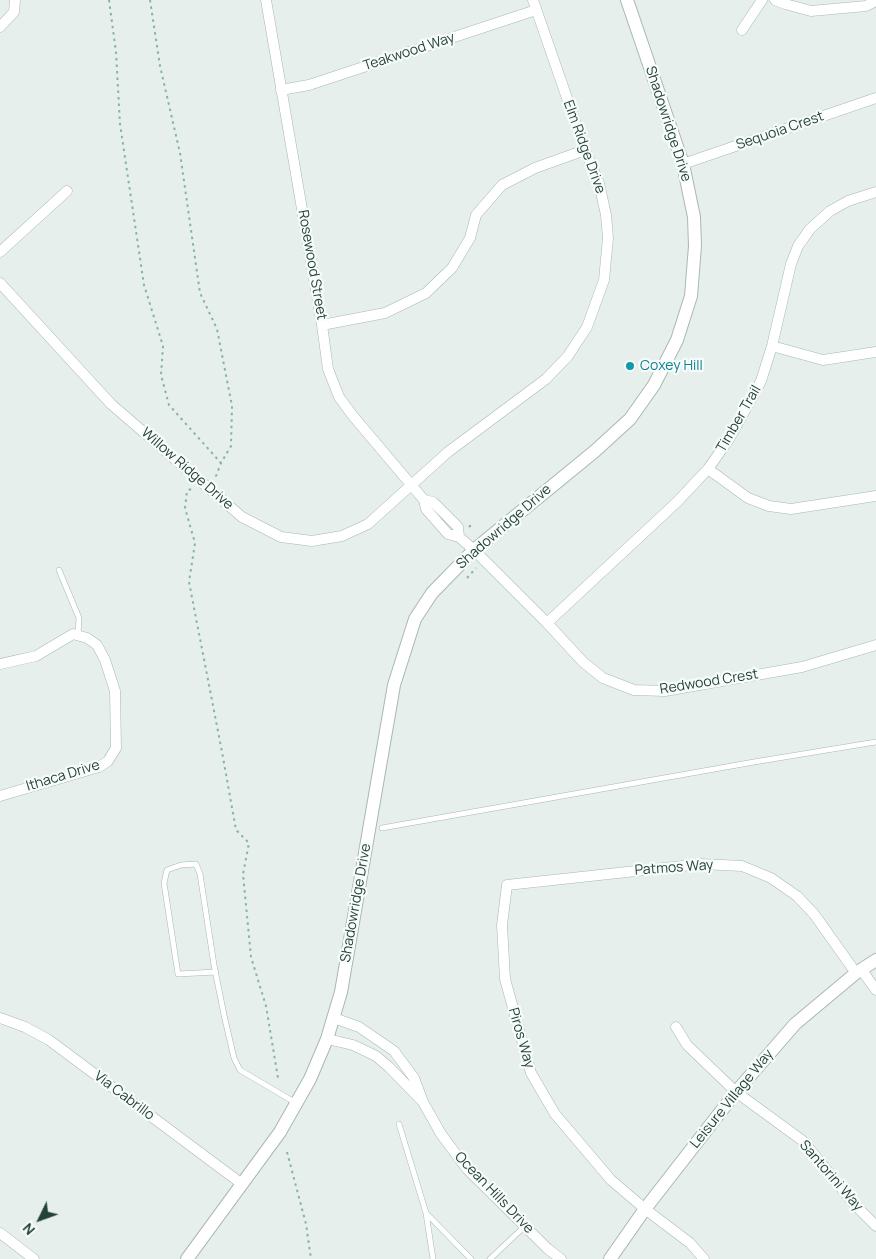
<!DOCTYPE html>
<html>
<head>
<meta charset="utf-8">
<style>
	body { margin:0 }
	#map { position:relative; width:876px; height:1259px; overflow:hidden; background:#e6efeb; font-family:Manrope,sans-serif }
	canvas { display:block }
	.north { position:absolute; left:15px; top:1194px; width:50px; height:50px; -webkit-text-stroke:4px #f7fbf9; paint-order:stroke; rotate:228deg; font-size:14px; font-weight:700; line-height:20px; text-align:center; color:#24423a }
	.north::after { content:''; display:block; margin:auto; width:18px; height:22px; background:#24423a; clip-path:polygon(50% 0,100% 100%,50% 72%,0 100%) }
</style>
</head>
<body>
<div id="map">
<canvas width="876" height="1259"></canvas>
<div class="north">N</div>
</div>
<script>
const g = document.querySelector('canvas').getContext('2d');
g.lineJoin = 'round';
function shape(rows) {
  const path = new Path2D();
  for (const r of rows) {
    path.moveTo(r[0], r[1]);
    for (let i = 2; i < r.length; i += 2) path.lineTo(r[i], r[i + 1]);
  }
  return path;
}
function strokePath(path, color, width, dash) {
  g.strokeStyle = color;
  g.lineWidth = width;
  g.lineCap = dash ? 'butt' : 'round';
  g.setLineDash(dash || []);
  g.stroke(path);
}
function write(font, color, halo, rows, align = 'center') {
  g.font = font + ' Manrope,sans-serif';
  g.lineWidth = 4.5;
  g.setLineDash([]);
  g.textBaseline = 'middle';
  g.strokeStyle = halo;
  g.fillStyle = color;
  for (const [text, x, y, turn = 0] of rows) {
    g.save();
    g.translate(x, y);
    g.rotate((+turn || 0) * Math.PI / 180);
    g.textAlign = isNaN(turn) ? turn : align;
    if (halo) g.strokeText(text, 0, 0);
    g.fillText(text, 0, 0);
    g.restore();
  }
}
const service = shape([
	[59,570,79,618,78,635],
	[382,828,754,762,876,742],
	[216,972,178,974,164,883,167,870,181,865,196,864,200,874,214,965,224,1015,234,1058,240,1070,296,1103],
	[399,1124,426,1213],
	[433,1259,426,1213,471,1259],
	[490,1259,525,1226]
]);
const minor = shape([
	[266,0,322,325,328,369,339,397,353,416,424,500,426,509,448,534,459,537,474,550,547,623,583,662,603,678,634,690,665,691,802,667,876,645],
	[775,0,785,4,811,11,866,6,876,1],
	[0,27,14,12,15,0],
	[742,30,762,0],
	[281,90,309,85,536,10],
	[683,164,876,98],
	[0,252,67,191],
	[0,283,111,404,242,517,281,537,312,541,342,536,368,524,448,452,546,379,568,356,587,327,604,280,608,238,606,215,599,183,585,150,533,0],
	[322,325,385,313,426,293,452,268,470,238,476,215,502,185,535,168,585,150],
	[772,346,823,360,876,352],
	[708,469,748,498,769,506,791,509,876,496],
	[424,500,433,502,458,527,459,537],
	[547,623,677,502,708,469,729,439,761,381,772,346,791,264,798,246,810,229,830,211,848,201,876,192],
	[0,664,36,656,73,634,87,638,97,645,105,660,115,691,116,748,108,761,99,767,0,796],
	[861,969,876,990],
	[0,1018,25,1027,49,1040,242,1184],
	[334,1018,359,1027,394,1051,414,1078,423,1102,441,1134,467,1169,548,1249,561,1259],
	[676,1027,687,1045,736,1092,803,1141,855,1205,876,1226],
	[327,1039,353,1045,376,1056,389,1067,421,1100],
	[0,1233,34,1259],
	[704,1259,690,1243,645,1209,611,1180,555,1114,531,1073,505,979,502,925,507,885,701,864,742,866,771,878,797,896,814,914,856,973]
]);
const tertiary = shape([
	[187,1259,280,1132,310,1079,327,1039,341,992,394,685,415,619,432,593,474,550,595,451,630,419,654,385,677,340,691,296,695,246,694,217,683,164,627,0],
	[610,1259,645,1209,736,1092,795,1024,856,973,876,960]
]);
strokePath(service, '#a8b8b2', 6);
strokePath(minor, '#a8b8b2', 11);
strokePath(tertiary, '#a8b8b2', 14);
strokePath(shape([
	[109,0,116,52,120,124,144,285,163,346,161,375,169,405,221,463],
	[150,0,160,66,180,153,200,293,217,329,232,406,231,446,221,463,216,476,213,477],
	[191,489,187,491,185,508,195,543,189,582,222,752,236,830,249,843,243,874,251,957,266,1006,278,1078],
	[469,527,473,523],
	[467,578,476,568],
	[287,1152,306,1224,311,1259]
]), '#86b3a5', 2, [2.5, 4]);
strokePath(service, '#fff', 5);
strokePath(minor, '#fff', 10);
strokePath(tertiary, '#fff', 12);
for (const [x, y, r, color] of [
	[630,366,5,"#0f9aa8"]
]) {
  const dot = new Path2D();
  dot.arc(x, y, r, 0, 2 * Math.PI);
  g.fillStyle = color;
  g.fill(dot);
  strokePath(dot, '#f7fbf9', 2);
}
write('14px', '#24423a', '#f7fbf9', [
	["Teakwood Way",409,52,-18],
	["Shadowridge Drive",668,124,72],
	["Sequoia Crest",780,131,-19],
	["Elm Ridge Drive",584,147,70],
	["Rosewood Street",312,265,80],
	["Timber Trail",739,419,-60],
	["Willow Ridge Drive",187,469,41],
	["Shadowridge Drive",504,527,-41],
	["Redwood Crest",709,682,-9],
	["Ithaca Drive",63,776,-17],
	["Patmos Way",674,868,-4],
	["Shadowridge Drive",356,903,-80],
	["Piros Way",521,1038,74],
	["Via Cabrillo",124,1096,37],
	["Leisure Village Way",732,1099,-51],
	["Santorini Way",831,1176,49],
	["Ocean Hills Drive",494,1193,46]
]);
write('14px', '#0d838f', '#f7fbf9', [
	["Coxey Hill",640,366]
], 'left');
</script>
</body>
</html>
